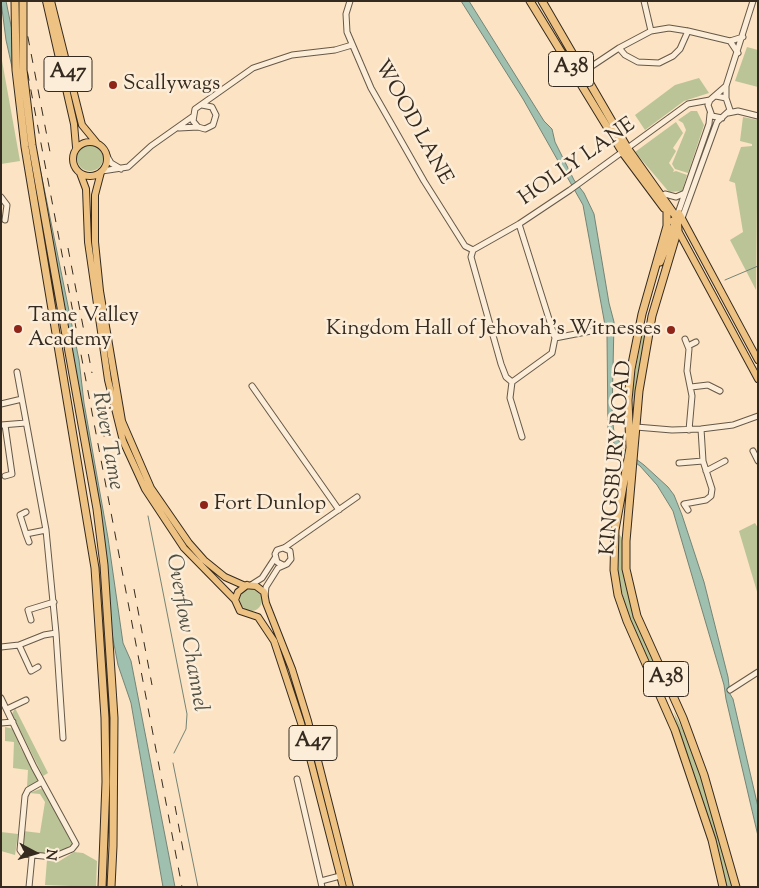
<!DOCTYPE html>
<html>
<head>
<meta charset="utf-8">
<style>
	body { margin:0 }
	#map { position:relative; width:759px; height:888px; overflow:hidden; background:#fbe3c3; font-family:"Sorts Mill Goudy",serif }
	canvas { display:block }
	.frame { position:absolute; inset:0; border:2px solid #352a1f; pointer-events:none }
	.north { position:absolute; left:10px; top:828px; width:50px; height:50px; -webkit-text-stroke:4px #fcedd8; paint-order:stroke; rotate:96deg; font-size:14px; font-weight:700; line-height:20px; text-align:center; color:#352a1f }
	.north::after { content:''; display:block; margin:auto; width:18px; height:22px; background:#352a1f; clip-path:polygon(50% 0,100% 100%,50% 72%,0 100%) }
</style>
</head>
<body>
<div id="map">
<canvas width="759" height="888"></canvas>
<div class="frame"></div>
<div class="north">N</div>
</div>
<script>
const g = document.querySelector('canvas').getContext('2d');
g.lineJoin = 'round';
function fill(path, color) {
  g.fillStyle = color;
  g.fill(path, 'evenodd');
}
function shape(rows) {
  const path = new Path2D();
  for (const r of rows) {
    if (r.length === 3) {
      path.moveTo(r[0] + r[2], r[1]);
      path.arc(r[0], r[1], r[2], 0, 2 * Math.PI);
      continue;
    }
    path.moveTo(r[0], r[1]);
    for (let i = 2; i < r.length; i += 2) path.lineTo(r[i], r[i + 1]);
  }
  return path;
}
function strokePath(path, color, width, dash) {
  g.strokeStyle = color;
  g.lineWidth = width;
  g.lineCap = dash ? 'butt' : 'round';
  g.setLineDash(dash || []);
  g.stroke(path);
}
function write(font, color, halo, rows, align = 'center') {
  g.font = font + ' "Sorts Mill Goudy",serif';
  g.lineWidth = 5;
  g.setLineDash([]);
  g.textBaseline = 'middle';
  g.strokeStyle = halo;
  g.fillStyle = color;
  for (const [text, x, y, turn = 0] of rows) {
    g.save();
    g.translate(x, y);
    g.rotate((+turn || 0) * Math.PI / 180);
    g.textAlign = isNaN(turn) ? turn : align;
    if (halo) g.strokeText(text, 0, 0);
    g.fillText(text, 0, 0);
    g.restore();
  }
}
fill(shape([
	[747,47,758,50,758,87,735,81],
	[1,55,20,161,1,164],
	[699,78,709,93,684,101,645,130,635,115,675,85],
	[691,111,697,111,704,125,688,173,675,169,672,164,686,130,683,123,678,120],
	[743,117,758,120,756,290,730,240,743,232,735,183,729,181,741,147,752,146,752,144,740,141],
	[676,122,683,133,673,148,676,151,669,163,674,170,673,172,676,171,687,175,682,191,669,192,635,152],
	[90,158,13],
	[643,332,645,335,633,409,633,382],
	[755,523,758,528,758,595,739,531],
	[618,533,624,540,624,567,628,595,666,689,665,696,663,695,651,671,626,611,618,573],
	[251,600,11],
	[15,708,48,773,43,776,12,714],
	[674,712,692,749,733,887,725,887,679,734],
	[5,727,14,729,20,747,38,778,37,782,27,787,28,770,13,768,14,742,5,741],
	[43,788,72,844,58,855,25,852,22,850,23,831,40,833,45,802,40,794,29,793],
	[1,832,18,834,15,855,1,851],
	[74,852,83,853,97,861,96,887,45,885,47,860,58,862]
]), '#bbc496');
const water = shape([
	[1,1,6,1,79,360,84,403,108,538,123,643,131,661,175,887,163,887,131,703,118,665,108,613,99,539,29,144,6,40,1,1],
	[461,1,469,1,544,121,552,129,555,142,574,180,584,193,594,214,609,303,614,322,612,416,614,432,624,450,644,465,668,487,674,495,682,515,704,582,728,677,730,694,733,699,758,807,758,836,726,699,724,685,673,511,657,485,640,466,617,449,608,431,607,336,583,205,523,99,461,1]
]);
fill(water, '#9fbfaf');
strokePath(water, '#758375', 1);
strokePath(shape([
	[725,280,758,266],
	[148,516,187,714,186,729,174,753],
	[173,763,198,887]
]), '#758375', 1);
const minor = shape([
	[350,1,346,14,347,32,371,88,424,181,465,246,473,250],
	[644,1,651,31],
	[730,41,738,53],
	[619,48,625,55,638,62,659,63,673,56,680,49,688,31],
	[583,72,619,48,651,31,669,28,688,31,730,41,743,37],
	[726,98,726,86,753,1],
	[202,105,212,107,216,115,213,125,205,129,198,127,193,121,195,109,253,68,292,55,335,50,352,45],
	[728,113,738,111,758,116],
	[722,118,712,116,708,105,710,100,726,86],
	[179,128,198,127],
	[107,156,111,163,121,169],
	[102,171,128,167,151,146,192,117],
	[665,194,676,197,685,193],
	[1,197,7,205,5,220],
	[677,216,709,124,710,114],
	[681,221,717,122,730,110,726,98,716,96],
	[473,250,519,224,570,190,688,104,710,100],
	[473,250,471,257,501,364,506,377,512,382],
	[555,338,591,331],
	[685,339,689,349,687,371,692,396,689,430],
	[688,346,696,342],
	[512,382,552,353,555,338,519,224],
	[512,382,510,398,522,437],
	[252,386,339,510],
	[691,387,708,385,720,391],
	[1,404,22,399],
	[1,425,26,423],
	[5,425,12,474,5,476],
	[636,427,672,430,701,429,733,425,758,416],
	[753,451,758,461],
	[679,463,703,461],
	[706,471,725,461],
	[688,510,684,504,706,500,711,496,712,489,703,461,701,429],
	[26,512,20,515,26,534,46,530],
	[26,534,29,542],
	[284,548,357,497],
	[251,585,262,578,275,558],
	[265,595,266,587,278,568,287,564,291,559,290,551,283,548,277,550,275,554,277,562,283,565],
	[31,620,28,610,54,602],
	[56,633,63,738],
	[19,645,31,671,38,667],
	[1,647,19,645,44,635,56,633,46,530,17,372],
	[730,690,758,672],
	[1,698,34,767,76,844,72,849,53,857,23,854,20,850,25,796,28,790,42,782],
	[7,709,26,700],
	[1,723,13,722],
	[297,779,322,887],
	[321,881,340,876],
	[29,887,32,856]
]);
const major = shape([
	[46,1,74,124,76,147],
	[51,1,82,125,96,142],
	[90,159,17],
	[101,172,95,195,95,242,100,291,122,421,151,488,189,543,204,560,225,577,243,585,256,586,264,592,266,603,292,669,308,721,350,887],
	[80,173,86,189,88,242,108,380,123,441,145,489,184,548,235,600,240,611,258,617,274,641,301,723,343,887],
	[679,213,758,360],
	[676,227,758,379],
	[235,600,238,592,247,585]
]);
const highway = shape([
	[530,1,623,153,664,208],
	[542,1,628,149,677,218,678,229,652,316,639,391,626,541,626,569,637,616,683,718,704,775,736,887],
	[667,211,667,226,642,314,631,369,628,400,630,448,615,530,614,570,618,595,627,621,675,730,712,840,723,887],
	[660,262,675,224,673,221]
]);
strokePath(minor, '#665848', 7);
strokePath(major, '#352a1f', 8);
strokePath(highway, '#352a1f', 9);
strokePath(minor, '#fcedd8', 5);
strokePath(major, '#eec282', 6);
strokePath(highway, '#eec282', 7);
strokePath(shape([
	[14,1,182,887],
	[21,1,50,152],
	[68,248,92,373],
	[99,410,108,457],
	[134,589,152,685],
	[175,806,184,855]
]), '#352a1f', 1, [9, 9]);
const highwayBridge = shape([
	[15,1,16,70,25,147,95,568,105,718,106,782,102,887],
	[23,1,23,70,32,145,97,509,104,565,114,718,113,846,111,887]
]);
strokePath(highwayBridge, '#352a1f', 9, []);
strokePath(highwayBridge, '#eec282', 7);
for (const [x, y, r, color] of [
	[113,85,5,"#8f2418"],
	[18,329,5,"#8f2418"],
	[671,330,5,"#8f2418"],
	[204,505,5,"#8f2418"]
]) {
  const dot = new Path2D();
  dot.arc(x, y, r, 0, 2 * Math.PI);
  g.fillStyle = color;
  g.fill(dot);
  strokePath(dot, '#fcedd8', 2);
}
for (const [x, y, w] of [
	[571,69,45],
	[68,74,48],
	[666,679,45],
	[313,743,48]
]) {
  const box = new Path2D();
  box.roundRect(x - w / 2, y - 17.5, w, 35, 4);
  g.fillStyle = '#fcedd8';
  g.fill(box);
  strokePath(box, '#352a1f', 1);
}
write('bold 20px', '#352a1f', null, [
	["A38",571,69],
	["A47",68,74],
	["A38",666,679],
	["A47",313,743]
]);
write('21px', '#352a1f', '#fcedd8', [
	["Scallywags",123,85],
	["Tame Valley",28,317],
	["Academy",28,341],
	["Kingdom Hall of Jehovah's Witnesses",661,330,"right"],
	["Fort Dunlop",214,505]
], 'left');
write('21px', '#352a1f', '#fcedd8', [
	["WOOD LANE",412,123,61],
	["HOLLY LANE",578,163,-35],
	["KINGSBURY ROAD",618,458,-85]
]);
write('italic 22px', '#504f43', '#fcedd8', [
	["River Tame",106,441,80],
	["Overflow Channel",185,633,80]
]);
</script>
</body>
</html>
